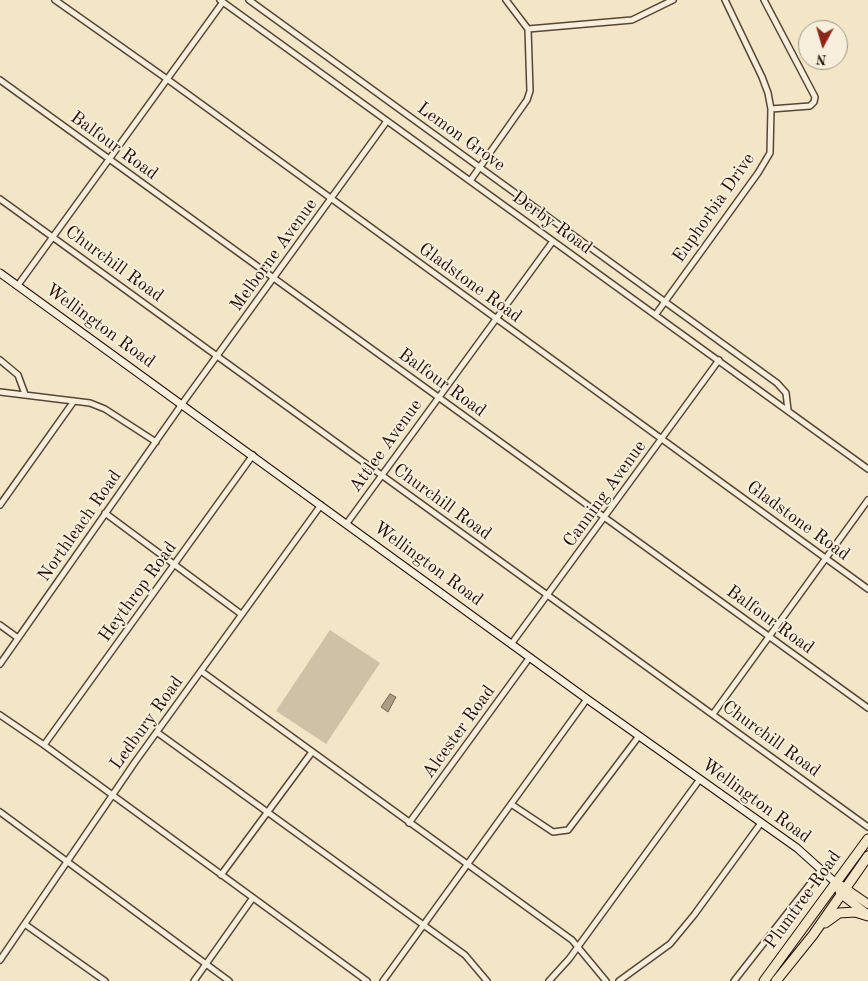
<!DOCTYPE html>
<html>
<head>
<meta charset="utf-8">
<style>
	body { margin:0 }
	#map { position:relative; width:868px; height:981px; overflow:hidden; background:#f2e6c7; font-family:"Old Standard TT",serif }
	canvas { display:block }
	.north { position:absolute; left:798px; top:20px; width:50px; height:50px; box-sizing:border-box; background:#f7efdb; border:1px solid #a39586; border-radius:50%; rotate:186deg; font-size:14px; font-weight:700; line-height:20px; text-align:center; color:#260f06 }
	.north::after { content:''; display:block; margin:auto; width:18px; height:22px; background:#8f2418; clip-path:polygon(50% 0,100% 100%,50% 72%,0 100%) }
</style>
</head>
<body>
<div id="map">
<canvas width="868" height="981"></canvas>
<div class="north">N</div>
</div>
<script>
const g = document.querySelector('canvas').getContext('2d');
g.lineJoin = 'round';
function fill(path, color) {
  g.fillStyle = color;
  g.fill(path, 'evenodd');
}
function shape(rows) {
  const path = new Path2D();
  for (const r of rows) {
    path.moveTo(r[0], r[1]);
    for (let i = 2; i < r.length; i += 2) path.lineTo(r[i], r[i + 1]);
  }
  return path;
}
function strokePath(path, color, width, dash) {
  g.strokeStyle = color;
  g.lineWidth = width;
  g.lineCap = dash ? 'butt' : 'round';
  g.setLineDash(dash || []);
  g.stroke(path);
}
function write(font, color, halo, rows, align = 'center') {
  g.font = font + ' "Old Standard TT",serif';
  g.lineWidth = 4;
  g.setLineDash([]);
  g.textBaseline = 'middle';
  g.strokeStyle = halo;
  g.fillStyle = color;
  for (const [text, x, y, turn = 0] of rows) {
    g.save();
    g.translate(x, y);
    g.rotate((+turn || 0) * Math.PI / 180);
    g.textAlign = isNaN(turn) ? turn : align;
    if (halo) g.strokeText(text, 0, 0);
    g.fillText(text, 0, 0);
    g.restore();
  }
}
fill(shape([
	[330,630,380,663,326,744,276,711]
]), '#cfc1a6');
const water = shape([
	[390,694,396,697,388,712,381,707,390,694]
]);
fill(water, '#ad9d85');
strokePath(water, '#776452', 1);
const minor = shape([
	[55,0,167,79,868,589],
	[220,0,868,469],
	[249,0,777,383,786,393,788,410],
	[764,0,815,97,814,102,810,106,771,109],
	[528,29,632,20,673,0],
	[0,80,868,708],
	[470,181,527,100,530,91,528,29,506,0],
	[0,199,868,827],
	[18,285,223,2],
	[656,314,758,173,770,153,771,109,768,93,762,77,725,0],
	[0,360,18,375,25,394],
	[0,392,90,403,105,409,156,442],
	[0,505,74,401],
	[105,513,241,614],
	[347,523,553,241],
	[0,625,18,638],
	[512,643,719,360],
	[0,664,182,404,387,121],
	[201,671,572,940,606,981],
	[713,714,868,500],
	[0,715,44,745,367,981],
	[158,733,465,955,487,981],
	[44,745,253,455],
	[511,804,553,832,568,830,639,736],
	[0,812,229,981],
	[409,823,530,657],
	[221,875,312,752],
	[26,925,105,981],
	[0,960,135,762,321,505],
	[194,981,252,899],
	[383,981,587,699],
	[549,981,569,959,700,779],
	[619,981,670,944,694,915,761,823],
	[734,981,821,870]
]);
const secondary = shape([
	[0,273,587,699,797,848,836,883]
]);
const primary = shape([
	[836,883,841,894,867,914],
	[842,886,868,904]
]);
const trunk = shape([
	[825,923,839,913,855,912,868,916],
	[764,981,868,839],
	[776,981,813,935,868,856]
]);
strokePath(minor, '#594536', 8);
strokePath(secondary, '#260f06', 9);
strokePath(primary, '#260f06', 10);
strokePath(trunk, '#260f06', 11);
strokePath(minor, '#f7efdb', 5);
strokePath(secondary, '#f7efdb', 7);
strokePath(primary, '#f2e6c7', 8);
strokePath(trunk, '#f2e6c7', 9);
write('18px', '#260f06', '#f7efdb', [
	["Lemon Grove",461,137,36],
	["Balfour Road",114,146,36],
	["Euphorbia Drive",714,208,-55],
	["Derby Road",552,223,36],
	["Melborne Avenue",274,255,-54],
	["Churchill Road",114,264,36],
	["Gladstone Road",470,283,36],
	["Wellington Road",100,326,36],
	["Balfour Road",442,383,36],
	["Attlee Avenue",386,446,-54],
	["Canning Avenue",605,494,-54],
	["Churchill Road",442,502,36],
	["Gladstone Road",798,521,36],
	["Northleach Road",80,526,-55],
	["Wellington Road",428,564,36],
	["Heythrop Road",138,592,-54],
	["Balfour Road",770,620,36],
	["Ledbury Road",147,723,-54],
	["Alcester Road",459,732,-54],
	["Churchill Road",771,739,36],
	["Wellington Road",756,801,36],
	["Plumtree Road",803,900,-54]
]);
</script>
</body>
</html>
